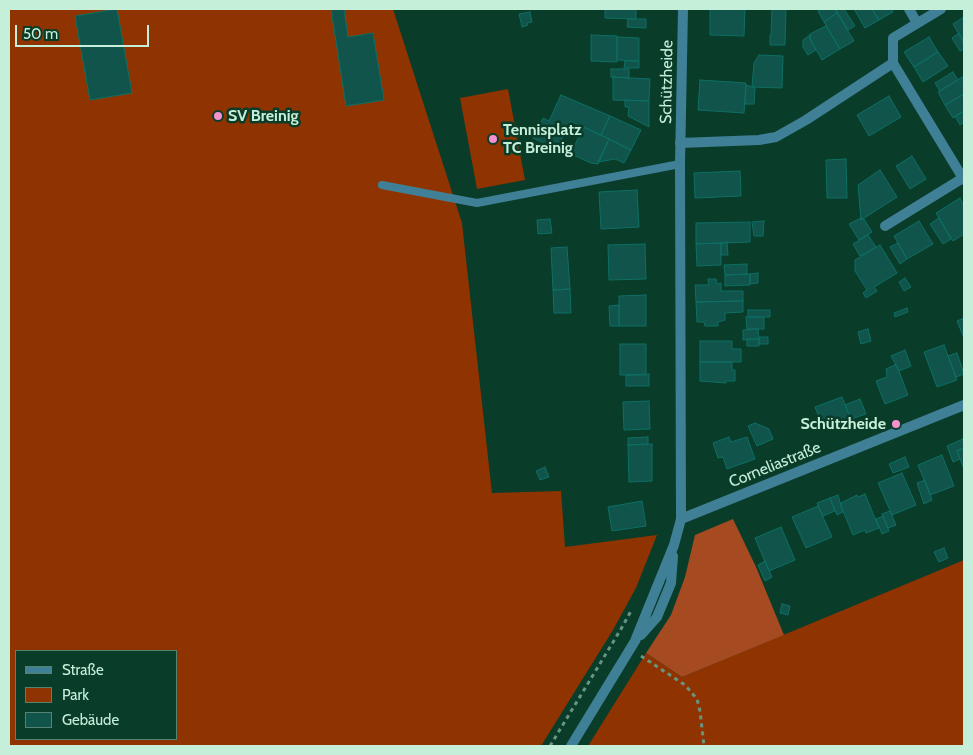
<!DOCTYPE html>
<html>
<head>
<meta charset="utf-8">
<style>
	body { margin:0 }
	#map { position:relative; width:973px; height:755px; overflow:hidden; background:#093c29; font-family:Cabin,sans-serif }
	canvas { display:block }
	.frame { position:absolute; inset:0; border:10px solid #c5efd9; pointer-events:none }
	.legend { position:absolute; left:15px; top:650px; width:162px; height:90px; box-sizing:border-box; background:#093c29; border:1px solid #54846f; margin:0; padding:6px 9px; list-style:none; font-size:15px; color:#c5efd9 }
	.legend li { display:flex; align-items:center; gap:10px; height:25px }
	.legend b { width:25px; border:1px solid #54846f }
	.scale { position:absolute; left:15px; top:25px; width:134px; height:22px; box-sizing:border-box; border:2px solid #c5efd9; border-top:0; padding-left:6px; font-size:15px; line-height:18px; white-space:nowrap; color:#c5efd9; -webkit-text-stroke:4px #093c29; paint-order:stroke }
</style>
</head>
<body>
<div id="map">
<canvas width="973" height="755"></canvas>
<div class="frame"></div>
<ul class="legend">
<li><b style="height:6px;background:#3f8096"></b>Straße</li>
<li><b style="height:14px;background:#8f3400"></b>Park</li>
<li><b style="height:14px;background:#10544c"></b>Gebäude</li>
</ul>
<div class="scale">50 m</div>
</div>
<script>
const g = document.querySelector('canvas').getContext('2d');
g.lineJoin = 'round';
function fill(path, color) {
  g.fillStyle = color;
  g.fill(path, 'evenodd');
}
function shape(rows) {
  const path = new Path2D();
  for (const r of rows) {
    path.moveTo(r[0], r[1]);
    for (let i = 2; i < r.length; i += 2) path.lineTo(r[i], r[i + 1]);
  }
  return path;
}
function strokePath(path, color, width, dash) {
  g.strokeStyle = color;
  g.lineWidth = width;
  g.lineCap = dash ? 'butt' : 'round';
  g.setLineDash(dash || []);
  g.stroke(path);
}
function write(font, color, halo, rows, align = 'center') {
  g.font = font + ' Cabin,sans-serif';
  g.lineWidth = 5;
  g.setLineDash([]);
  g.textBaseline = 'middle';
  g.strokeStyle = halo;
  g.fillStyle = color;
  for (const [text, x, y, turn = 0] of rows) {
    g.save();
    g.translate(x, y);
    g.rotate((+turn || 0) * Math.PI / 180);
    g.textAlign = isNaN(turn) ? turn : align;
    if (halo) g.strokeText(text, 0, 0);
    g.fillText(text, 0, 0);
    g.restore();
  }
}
fill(shape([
	[9,9,393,9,462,223,492,493,561,491,565,547,657,535,636,588,613,630,541,746,9,746],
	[16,651,176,651,176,739,16,739],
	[508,89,525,180,477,189,460,98],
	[964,560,964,746,588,746,646,653,682,677]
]), '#8f3400');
fill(shape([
	[733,519,756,567,784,635,682,677,646,653,671,615,685,577,695,535]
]), '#a64b21');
const building = shape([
	[117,9,132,93,90,100,75,16,117,9],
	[331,9,344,9,348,37,373,33,384,100,346,106,331,9],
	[605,9,636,9,636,19,605,18,605,9],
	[710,9,745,9,744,36,710,35,710,9],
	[772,9,786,9,785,45,770,45,770,35,771,35,772,9],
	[822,9,835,9,837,13,824,22,818,11,822,9],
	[838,9,844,9,855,26,848,30,836,10,838,9],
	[854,9,872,9,879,20,865,28,854,9],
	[872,9,891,9,893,12,879,20,872,9],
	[530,12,532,22,527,23,528,25,522,27,519,14,530,12],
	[837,13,854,41,840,49,824,22,837,13],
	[964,17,964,43,953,24,964,17],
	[628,19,646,19,646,28,627,27,628,19],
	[826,26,840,49,822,60,810,39,810,34,826,26],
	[959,33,964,43,964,49,960,51,952,38,959,33],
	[591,35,617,36,617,62,591,61,591,35],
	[810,35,810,39,816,50,808,55,803,47,803,40,810,35],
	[617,37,639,38,639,61,617,60,617,37],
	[929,37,938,52,914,67,904,52,929,37],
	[938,52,948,66,923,82,914,67,938,52],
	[759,55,783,56,782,88,752,87,754,63,759,55],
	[625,61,639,61,639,68,624,68,625,61],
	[611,69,629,69,629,78,611,77,611,69],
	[953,72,958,80,940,91,935,83,953,72],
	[964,76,964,94,945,105,938,92,964,76],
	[613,77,650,79,649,101,613,100,613,77],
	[700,80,746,83,744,113,698,110,700,80],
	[746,85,755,88,754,104,745,104,746,85],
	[964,94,964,111,953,118,945,105,964,94],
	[561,95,610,116,601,135,570,121,560,143,556,141,553,148,533,138,543,118,549,121,561,95],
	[889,96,901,117,869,136,857,115,889,96],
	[625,100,649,101,649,127,628,116,629,107,625,107,625,100],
	[964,111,964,122,960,125,955,116,964,111],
	[610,116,641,130,631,150,601,135,610,116],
	[583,127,609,139,598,164,591,163,571,154,583,127],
	[609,139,631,150,624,163,615,159,598,162,609,139],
	[912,156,926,179,910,189,896,166,912,156],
	[846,159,847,198,827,198,826,160,846,159],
	[880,170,897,197,861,220,858,185,880,170],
	[740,171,741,196,695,198,694,173,740,171],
	[637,190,639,227,601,229,599,192,637,190],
	[960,198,964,206,964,234,953,241,936,213,960,198],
	[861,218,861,220,864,219,872,232,859,240,849,224,861,218],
	[939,218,951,239,943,244,930,224,939,218],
	[550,219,552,233,538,234,537,220,550,219],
	[764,221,763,236,754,236,752,222,764,221],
	[919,221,933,244,907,259,894,236,919,221],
	[750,222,750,242,696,244,696,223,750,222],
	[868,235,876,247,860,256,853,244,868,235],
	[727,242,728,255,721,255,721,243,727,242],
	[721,243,721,265,697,266,696,244,721,243],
	[898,243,907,259,900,264,890,247,898,243],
	[645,244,646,279,609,280,608,245,645,244],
	[880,245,897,273,874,287,877,291,866,298,863,293,867,290,855,271,855,260,880,245],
	[567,247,570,289,553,290,551,248,567,247],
	[747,264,747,274,725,275,724,265,747,264],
	[758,273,758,283,750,284,750,274,758,273],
	[750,274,750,285,725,286,725,275,750,274],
	[905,278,911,287,904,291,899,282,905,278],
	[708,279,716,279,717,284,721,283,721,291,743,291,743,301,696,302,695,285,709,285,708,279],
	[570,289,571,313,554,313,553,290,570,289],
	[646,295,646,326,619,326,619,296,646,295],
	[743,301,743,312,725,313,725,320,718,322,718,326,705,326,704,322,697,322,696,302,743,301],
	[619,305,619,326,610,326,609,306,619,305],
	[907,308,908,312,895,317,894,313,907,308],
	[748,310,770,310,770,317,748,317,748,310],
	[746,317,764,317,764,329,747,329,746,317],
	[964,318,964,338,957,321,964,318],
	[758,329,759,339,743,340,743,330,758,329],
	[868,329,871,341,861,344,858,332,868,329],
	[759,337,768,337,768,344,759,344,759,337],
	[747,339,759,339,759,346,747,346,747,339],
	[700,341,732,341,732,349,741,349,741,362,700,362,700,341],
	[620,344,646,344,646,375,620,375,620,344],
	[944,345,957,380,937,387,924,352,944,345],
	[905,350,911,366,899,371,891,356,905,350],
	[957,353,964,374,956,377,948,356,957,353],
	[700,362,732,362,732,370,735,370,735,381,726,381,726,383,700,381,700,362],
	[895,365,897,366,908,395,885,404,876,381,887,377,886,369,895,365],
	[649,374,649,386,626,386,626,375,649,374],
	[842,397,851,419,824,430,815,407,842,397],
	[860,399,866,414,851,419,845,405,860,399],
	[649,401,650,429,624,430,623,402,649,401],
	[755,423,769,429,773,439,757,446,748,426,755,423],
	[648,437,648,444,628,445,628,438,648,437],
	[729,437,731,442,747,437,755,459,727,469,723,457,718,458,713,443,729,437],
	[963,439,964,448,957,451,960,459,953,462,947,446,963,439],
	[652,444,652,481,629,482,628,445,652,444],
	[964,448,964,469,957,451,964,448],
	[942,455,954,486,930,495,918,465,942,455],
	[905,457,909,467,893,473,889,464,905,457],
	[545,467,549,477,540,480,536,471,545,467],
	[902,473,916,505,892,515,878,483,902,473],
	[925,480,932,500,924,504,917,483,925,480],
	[865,494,879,528,866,533,865,530,853,535,841,506,841,503,857,495,858,497,865,494],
	[838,495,843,512,837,515,830,498,838,495],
	[830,498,835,511,823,516,817,503,830,498],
	[642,501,646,526,612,531,608,507,642,501],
	[818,506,832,537,806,548,792,517,818,506],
	[890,511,896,525,888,528,882,514,890,511],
	[883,516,889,531,882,534,876,519,883,516],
	[781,527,795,560,769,571,755,538,781,527],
	[944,548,948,558,939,562,934,552,944,548],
	[765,561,772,577,765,581,758,565,765,561],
	[782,604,790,606,788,615,780,613,782,604]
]);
fill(building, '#10544c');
strokePath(building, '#0e6f64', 1);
strokePath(shape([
	[641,656,685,685,697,699,700,711,704,746],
	[550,746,621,629,631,611]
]), '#679581', 3, [4, 4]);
strokePath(shape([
	[382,185,477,203,680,164]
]), '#3f8096', 8);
strokePath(shape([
	[909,9,917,23],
	[893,63,964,180],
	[680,143,759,140,776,137,806,120,893,63,893,38,941,9],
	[885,226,963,178],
	[681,519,964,405]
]), '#3f8096', 10);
strokePath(shape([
	[641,635,657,617,671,583,673,556],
	[571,746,635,641,674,545,681,519,680,164,683,9]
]), '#3f8096', 10);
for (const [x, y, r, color] of [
	[218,116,5,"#f690cf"],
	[493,139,5,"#f690cf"],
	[896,424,5,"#f690cf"]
]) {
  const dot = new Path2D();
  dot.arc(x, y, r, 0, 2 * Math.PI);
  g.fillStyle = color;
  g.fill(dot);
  strokePath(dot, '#093c29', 2);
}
write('16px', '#c5efd9', '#093c29', [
	["Schützheide",667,82,-89],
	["Corneliastraße",775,465,-22]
]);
write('bold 16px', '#c5efd9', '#093c29', [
	["SV Breinig",228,116],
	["Tennisplatz",503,130],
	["TC Breinig",503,148],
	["Schützheide",886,424,"right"]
], 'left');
</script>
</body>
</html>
